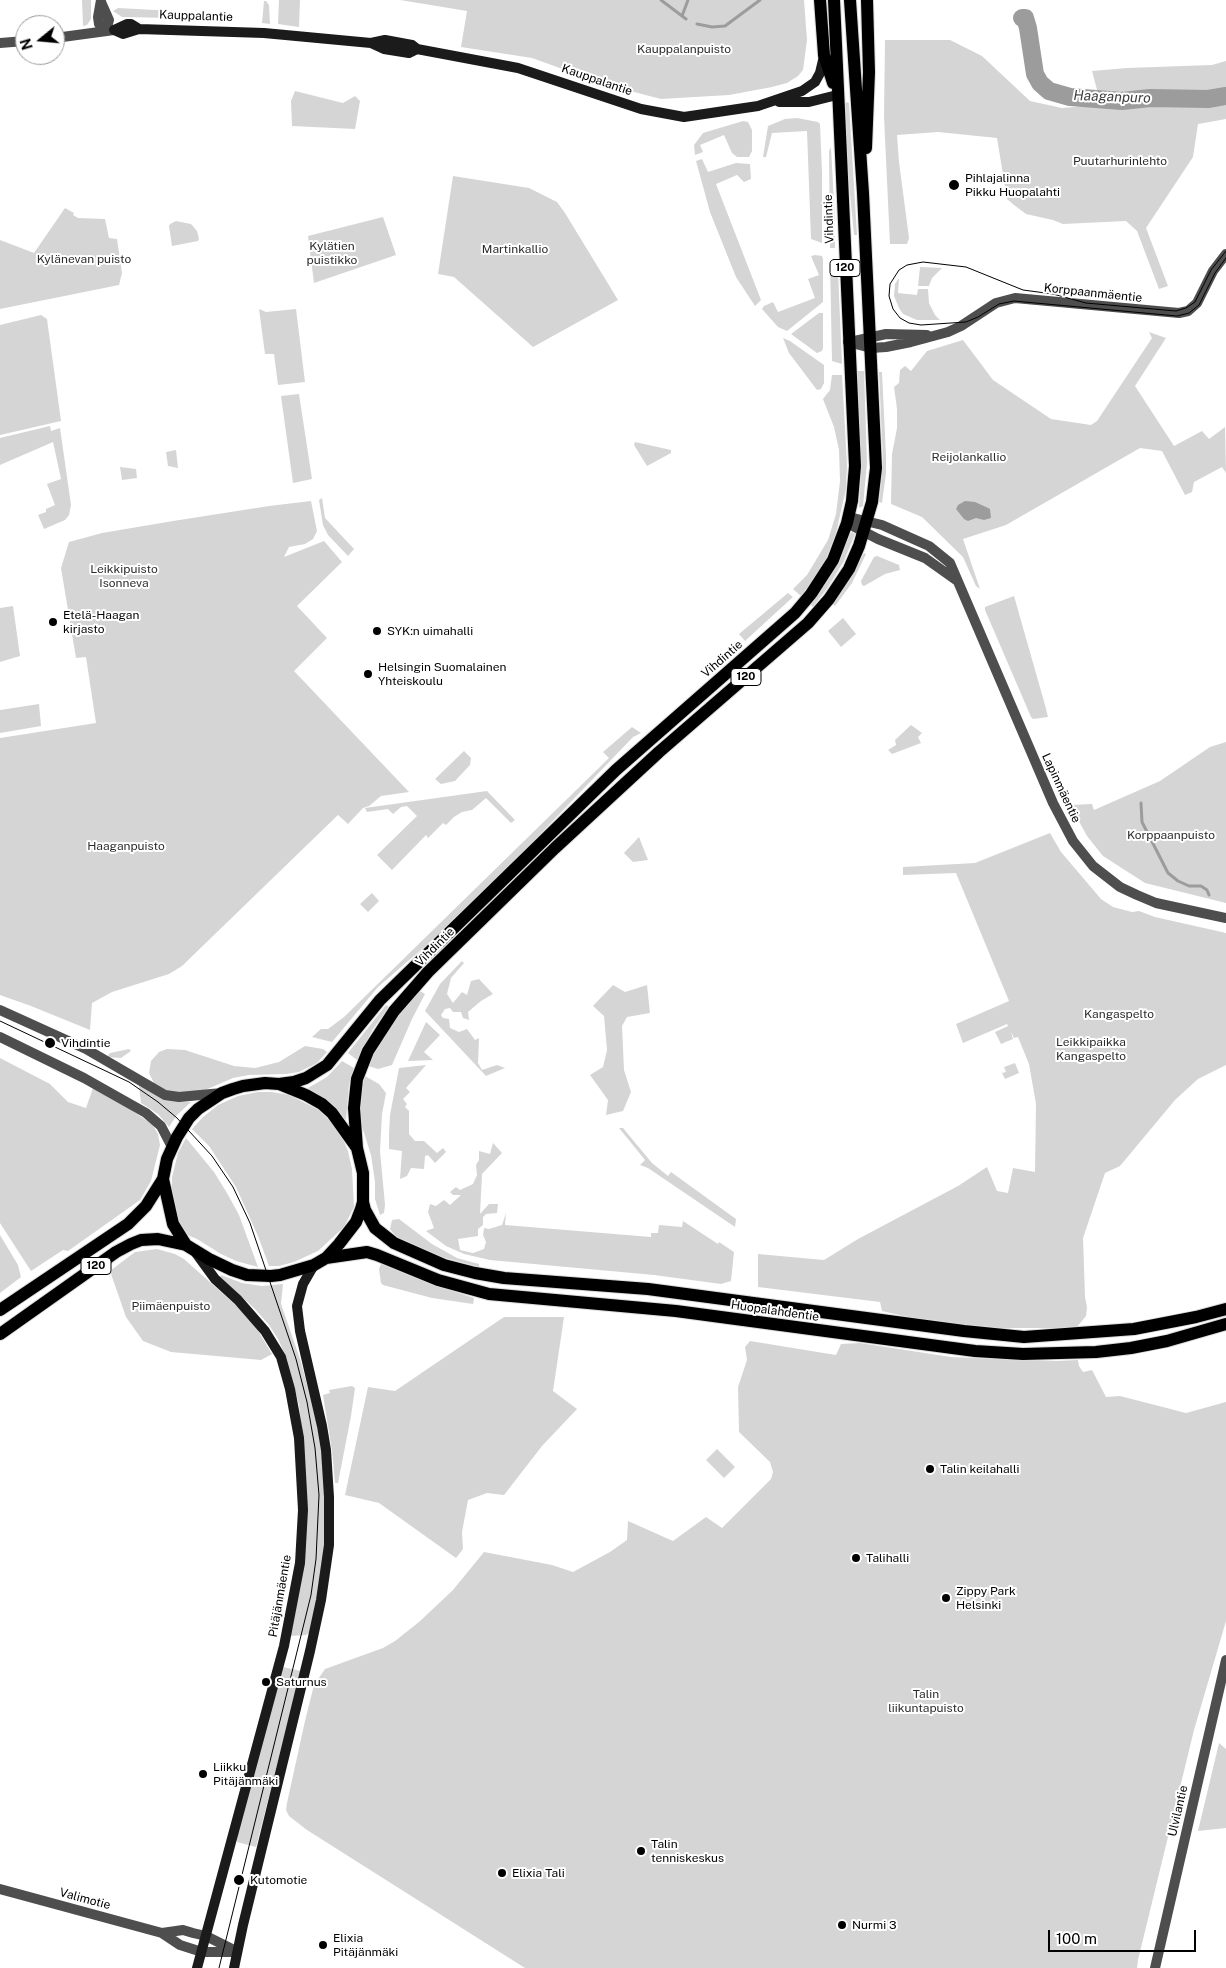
<!DOCTYPE html>
<html>
<head>
<meta charset="utf-8">
<style>
	body { margin:0 }
	#map { position:relative; width:1226px; height:1968px; overflow:hidden; background:#fff; font-family:"Public Sans",sans-serif }
	canvas { display:block }
	.north { position:absolute; left:15px; top:15px; width:50px; height:50px; box-sizing:border-box; background:#fff; border:1px solid #999; border-radius:50%; rotate:253deg; font-size:14px; font-weight:700; line-height:20px; text-align:center; color:#000 }
	.north::after { content:''; display:block; margin:auto; width:18px; height:22px; background:#000; clip-path:polygon(50% 0,100% 100%,50% 72%,0 100%) }
	.scale { position:absolute; left:1048px; top:1930px; width:148px; height:22px; box-sizing:border-box; border:2px solid #000; border-top:0; padding-left:6px; font-size:15px; line-height:18px; white-space:nowrap; color:#000; -webkit-text-stroke:4px #fff; paint-order:stroke }
</style>
</head>
<body>
<div id="map">
<canvas width="1226" height="1968"></canvas>
<div class="north">N</div>
<div class="scale">100 m</div>
</div>
<script>
const g = document.querySelector('canvas').getContext('2d');
g.lineJoin = 'round';
function fill(path, color) {
  g.fillStyle = color;
  g.fill(path, 'evenodd');
}
function shape(rows) {
  const path = new Path2D();
  for (const r of rows) {
    path.moveTo(r[0], r[1]);
    for (let i = 2; i < r.length; i += 2) path.lineTo(r[i], r[i + 1]);
  }
  return path;
}
function strokePath(path, color, width, dash) {
  g.strokeStyle = color;
  g.lineWidth = width;
  g.lineCap = dash ? 'butt' : 'round';
  g.setLineDash(dash || []);
  g.stroke(path);
}
function write(font, color, halo, rows, align = 'center') {
  g.font = font + ' "Public Sans",sans-serif';
  g.lineWidth = 4;
  g.setLineDash([]);
  g.textBaseline = 'middle';
  g.strokeStyle = halo;
  g.fillStyle = color;
  for (const [text, x, y, turn = 0] of rows) {
    g.save();
    g.translate(x, y);
    g.rotate((+turn || 0) * Math.PI / 180);
    g.textAlign = isNaN(turn) ? turn : align;
    if (halo) g.strokeText(text, 0, 0);
    g.fillText(text, 0, 0);
    g.restore();
  }
}
fill(shape([
	[82,0,91,0,91,19,87,25,83,26],
	[279,0,300,0,299,27,278,24],
	[400,0,804,0,807,40,803,70,798,76,787,83,772,87,729,95,661,99,607,85,532,58,461,47,467,11],
	[264,1,266,1,269,5,270,24,262,23],
	[118,8,174,11,173,18,122,17,113,11],
	[885,40,950,40,982,56,1030,101,1062,108,1101,105,1092,71,1127,68,1212,65,1226,61,1226,119,1198,124,1193,157,1146,228,1168,286,1159,289,1137,231,1126,221,1063,224,1053,220,1026,214,1014,205,1007,199,997,138,938,132,897,135,899,162,909,238,907,244,890,244,884,117],
	[295,91,343,103,355,96,360,101,355,129,292,126,291,101],
	[847,102,849,103,857,235,854,235,848,174,845,104],
	[797,118,818,122,820,124,822,173,822,243,811,239,807,131,772,133,766,157,763,157,768,126,785,119],
	[743,121,748,122,752,130,752,151,749,157,737,157,732,153,724,135,700,145,703,152,695,155,694,145,703,133],
	[831,147,835,222,835,248,830,248,829,151],
	[702,159,708,172,736,163,750,164,751,179,744,182,737,175,716,184,761,300,755,306,736,277,710,212,696,161],
	[453,176,529,188,557,202,565,213,618,300,533,347,454,277,438,274],
	[65,208,74,213,73,215,78,218,105,219,109,238,117,239,122,273,119,285,0,309,0,240,34,253],
	[383,217,396,255,314,283,308,236],
	[176,221,191,224,197,231,199,239,198,241,172,246,169,226,170,224],
	[815,255,822,256,823,259,823,302,787,331,778,327,762,309,764,306,773,302,778,312,815,298,808,279,819,275,811,256],
	[830,262,838,272,842,364,832,361],
	[920,267,942,268,932,278,929,286,918,286],
	[898,279,899,279,898,293,917,295,918,289,928,289,929,303,935,315,940,320,917,320,903,314,899,308,894,296,895,284],
	[259,309,266,312,296,309,305,382,278,385,274,354,265,354],
	[819,313,823,313,823,348,822,351,817,353,791,334],
	[41,315,47,319,61,421,0,435,0,325],
	[1149,332,1166,338,1135,386,1174,446,1202,431,1209,439,1225,427,1226,473,1222,467,1194,482,1192,492,1185,495,1162,451,1140,448,1006,525,963,539,980,589,976,586,963,557,922,517,891,504,892,454,897,428,897,409,894,387,899,383,900,370,905,366,911,371,927,351,963,340,993,380,1051,419,1091,425,1097,421,1152,338],
	[783,338,790,341,824,365,824,383,821,389,817,390,789,353],
	[857,371,864,371,867,463,863,506,859,508,861,471],
	[879,372,882,372,886,456,886,473,882,503,879,502,883,462],
	[832,375,842,375,847,465,846,489,836,533,826,559,802,597,793,589,807,575,828,540,836,514,840,481,839,450,834,427,823,399,830,390],
	[299,394,312,479,293,483,281,396],
	[50,426,51,431,60,428,71,505,69,515,65,520,44,529,38,515,46,512,46,509,55,505,47,484,61,479,53,442,0,465,0,438],
	[635,442,671,450,671,453,647,466,634,445],
	[176,450,178,468,168,466,166,452],
	[120,467,136,469,137,478,122,480],
	[322,498,325,518,354,549,348,556,328,535,323,525,319,500],
	[311,501,317,531,313,539,305,544,289,547,284,557,324,541,342,562,297,606,327,638,294,671,409,792,381,796,369,806,363,808,348,824,338,815,182,966,169,974,112,992,92,1003,90,1030,31,1006,0,995,0,738,96,723,86,657,76,658,61,568,69,542,102,533,173,521,269,506],
	[852,532,855,534,844,561,828,587,813,607,810,604,845,540],
	[864,553,866,554,852,583,835,606,833,604,846,585],
	[877,556,899,565,900,570,885,574,864,586,862,585,861,581,874,557],
	[788,593,793,597,745,641,739,634],
	[1014,596,1045,705,1048,717,1033,719,1031,717,985,610,985,607],
	[13,606,20,656,0,662,0,608],
	[843,618,856,634,841,647,828,631],
	[39,704,41,726,0,733,0,710],
	[911,725,922,733,918,737,921,743,892,754,888,750,896,745,895,740],
	[632,727,641,733,633,737,525,850,437,936,378,987,332,1042,312,1037,321,1029,328,1029,344,1017,609,758,603,752],
	[1226,742,1226,903,1145,883,1103,856,1087,836,1070,805,1092,804,1094,810,1160,781,1210,747],
	[464,751,471,758,470,765,455,781,441,784,435,779],
	[487,791,515,820,511,823,486,798,472,810,462,812,454,817,446,825,443,823,428,838,426,835,392,870,377,855,417,816,407,806,401,807,393,814,388,809,367,812,365,808],
	[1050,833,1061,852,1101,899,1113,907,1132,912,1139,911,1155,917,1226,933,1226,1065,1198,1079,1175,1100,1120,1166,1105,1173,1083,1238,1085,1297,1087,1307,1086,1316,1076,1328,979,1328,908,1317,882,1311,880,1302,758,1287,758,1254,824,1260,858,1239,958,1186,987,1167,997,1191,1008,1193,1013,1168,1035,1172,1036,1104,1029,1064,1018,1037,1014,1038,1011,1032,1013,1039,1001,1044,995,1032,1008,1026,1007,1024,963,1043,956,1024,1009,1001,956,873,903,875,903,867,975,863],
	[639,837,648,860,633,862,624,853],
	[372,893,379,901,368,912,360,904],
	[462,961,464,963,451,978,447,994,453,1003,462,992,467,995,471,981,479,979,493,994,481,1001,468,1012,469,1020,463,1018,461,1012,453,1012,450,1008,445,1009,441,1015,443,1018,449,1019,450,1028,459,1032,467,1029,475,1040,479,1038,478,1063,482,1070,497,1065,505,1068,486,1076,425,1011,440,984],
	[613,985,625,992,647,985,650,1013,627,1017,622,1026,624,1070,631,1092,623,1111,606,1115,608,1100,590,1075,603,1067,607,1050,604,1016,593,1006],
	[420,991,425,994,412,1019,392,1065,378,1069,368,1066,373,1054,398,1016],
	[386,1005,389,1007,373,1029,357,1060,348,1053],
	[426,1022,440,1035,424,1052,433,1060,408,1061],
	[305,1046,323,1049,327,1052,317,1063,299,1072,286,1074,249,1075,233,1078,203,1091,190,1093,170,1092,155,1085,149,1073,151,1061,159,1052,167,1049,185,1050,234,1066,255,1068,279,1062],
	[129,1049,131,1051,121,1058,107,1057,110,1053],
	[0,1058,50,1084,68,1102,86,1108,93,1088,125,1106,152,1124,158,1134,160,1145,151,1181,140,1200,68,1251,63,1250,31,1271,0,1223],
	[342,1061,354,1068,349,1084,346,1120,334,1106,308,1088,327,1077],
	[1015,1063,1019,1073,1005,1079,1002,1073,1006,1072,1004,1067],
	[426,1065,406,1088,410,1092,403,1099,407,1104,405,1107,409,1111,409,1134,415,1141,424,1141,437,1153,443,1148,446,1152,435,1163,428,1155,425,1156,424,1169,411,1168,407,1176,400,1179,402,1151,389,1149,389,1134,390,1115,399,1068],
	[365,1076,379,1084,386,1093,382,1114,380,1151,385,1205,384,1213,380,1215,375,1199,375,1182,371,1155,360,1120,362,1088],
	[139,1085,177,1101,191,1102,177,1115,169,1127,158,1114,141,1103],
	[258,1092,272,1092,289,1095,319,1110,331,1122,341,1135,348,1151,352,1169,354,1207,344,1227,318,1251,294,1262,279,1266,269,1266,258,1236,236,1187,209,1146,192,1129,203,1117,218,1105,238,1096],
	[619,1128,623,1128,652,1163,668,1176,671,1172,736,1219,735,1227,648,1168,640,1165,645,1160],
	[186,1138,214,1172,227,1193,239,1215,258,1267,236,1261,221,1254,197,1239,185,1234,180,1225,172,1197,172,1177,178,1153],
	[493,1143,502,1153,482,1174,480,1214,489,1204,498,1204,497,1213,486,1214,483,1217,483,1225,478,1229,478,1236,458,1239,460,1250,473,1253,484,1249,486,1242,483,1235,484,1228,489,1229,502,1225,506,1213,505,1225,651,1237,651,1233,658,1233,659,1225,682,1227,683,1221,718,1244,719,1242,734,1252,731,1281,721,1284,654,1275,490,1260,464,1254,446,1246,426,1231,434,1228,428,1212,430,1204,436,1206,444,1200,450,1205,461,1195,453,1195,450,1192,456,1187,460,1190,473,1184,477,1175,476,1165,479,1160,479,1151,490,1154],
	[399,1219,432,1244,457,1258,479,1264,479,1267,438,1256,404,1242,395,1235,390,1229,392,1220],
	[0,1235,18,1265,21,1277,0,1293],
	[157,1249,175,1254,184,1259,240,1309,257,1329,272,1354,261,1360,171,1352,143,1341,126,1317,110,1271,135,1252],
	[381,1264,437,1286,474,1298,473,1304,432,1298,383,1285,381,1283,379,1269],
	[221,1275,242,1283,262,1286,283,1284,281,1304,300,1359,316,1417,321,1448,324,1481,324,1551,317,1596,309,1633,306,1635,290,1636,305,1473,299,1405,287,1359,278,1339,269,1325,254,1308,220,1277],
	[504,1317,564,1317,553,1391,577,1409,542,1446,504,1495,487,1493,468,1500,462,1532,463,1549,456,1558,379,1503,345,1495,368,1387,395,1391],
	[750,1341,836,1355,841,1344,860,1343,951,1357,1055,1361,1078,1360,1079,1366,1083,1372,1092,1370,1106,1397,1120,1396,1186,1413,1226,1402,1226,1621,1194,1730,1138,1960,1137,1968,525,1968,307,1830,289,1816,286,1810,287,1803,305,1721,314,1685,325,1669,383,1648,395,1641,419,1622,453,1590,484,1552,552,1565,573,1572,610,1552,627,1540,628,1521,673,1541,706,1517,722,1528,771,1479,773,1472,770,1462,739,1432,738,1387,747,1360,745,1347],
	[352,1386,355,1388,351,1416,338,1483,335,1483,332,1451,323,1395,330,1393,329,1390],
	[717,1449,735,1467,724,1478,706,1460],
	[283,1667,301,1671,256,1847,237,1842,238,1829],
	[1219,1743,1226,1749,1226,1828,1198,1831]
]), '#d5d5d5');
fill(shape([
	[965,501,975,502,986,507,990,509,991,518,984,520,976,518,968,521,964,519,956,509,958,505]
]), '#9c9c9c');
strokePath(shape([
	[661,0,686,19],
	[682,16,688,0],
	[697,24,712,27,725,26,760,0],
	[1141,803,1142,822,1168,873,1178,881,1189,886,1201,886,1207,890,1209,895]
]), '#9c9c9c', 3);
strokePath(shape([
	[1022,18,1025,18,1028,28,1035,74,1040,83,1049,91,1070,97,1122,101,1150,98,1208,99,1226,96]
]), '#9c9c9c', 18);
const primary = shape([
	[820,0,824,55,833,83],
	[866,148,869,72,867,0],
	[265,1083,279,1084,306,1095,322,1104,332,1113,357,1148,363,1173,363,1202,361,1209,356,1222,339,1244,326,1258,314,1265,280,1275,271,1276,247,1275,232,1270,209,1259,186,1245,173,1224,163,1179,167,1159,177,1137,189,1118,198,1109,222,1093,233,1089,243,1086,265,1083],
	[279,1084,294,1082,306,1078,327,1065,380,1000,539,845,616,770,795,613,811,594,833,560,847,523,852,501,855,466,834,0],
	[357,1148,354,1108,357,1079,368,1051,394,1011,428,972,555,848,659,752,808,623,829,599,849,569,859,546,872,502,876,468,863,193,850,0],
	[363,1202,365,1210,375,1228,394,1243,444,1265,475,1273,504,1278,648,1289,964,1331,1024,1337,1134,1329,1196,1317,1226,1309],
	[326,1258,367,1252,377,1255,438,1280,489,1294,676,1311,975,1351,1023,1354,1096,1352,1131,1348,1167,1341,1226,1324],
	[0,1310,128,1224,146,1206,163,1179],
	[0,1334,116,1252,131,1244,141,1240,158,1239,186,1245]
]);
strokePath(primary, '#dbdbdb', 14);
strokePath(shape([
	[101,0,98,17,99,24,106,31],
	[101,2,109,20,106,31],
	[55,38,114,30],
	[0,43,25,41],
	[848,342,871,348,886,347,911,342,948,332,961,326,996,303,1015,298,1179,313,1188,311,1197,303,1213,271,1226,254],
	[850,342,886,334,927,335],
	[849,517,882,525,929,546,950,563,1053,803,1073,841,1093,866,1120,887,1137,895,1156,903,1226,918],
	[847,523,878,539,925,558,956,580],
	[0,1010,86,1049,165,1095,179,1097,222,1093],
	[0,1037,84,1078,146,1113,161,1126,172,1147],
	[0,1889,162,1933,180,1945,202,1952,237,1952],
	[162,1933,183,1930,193,1933,206,1936,234,1950],
	[1155,1968,1226,1660]
]), '#4e4e4e', 10);
strokePath(shape([
	[114,30,123,34,139,29,264,33,371,43,384,49,409,53,417,49],
	[114,30,127,24,131,24,139,29],
	[371,43,385,40,412,45,417,49,518,68,641,109,684,117,758,106,802,91,815,82,820,73,824,56],
	[779,102,809,102,837,95],
	[196,1253,215,1279,238,1300,265,1331,281,1357,290,1389,299,1438,303,1510,300,1563,284,1646,197,1968],
	[234,1968,243,1925,310,1651,321,1600,329,1545,329,1497,326,1450,322,1426,300,1331,297,1306,303,1284,314,1265]
]), '#1b1b1b', 10);
strokePath(primary, '#000', 12);
strokePath(shape([
	[1226,251,1211,270,1195,302,1186,308,1176,311,1086,303,1053,294,1023,290,966,267,923,262,907,265,899,270,890,284,889,296,893,309,900,318,909,323,921,325,966,322,978,317,999,304,1014,301,1177,316,1189,313,1199,305,1215,273,1226,258],
	[0,1021,129,1082,158,1102,177,1118,212,1156,233,1187,250,1223,296,1359,307,1402,315,1448,319,1495,316,1559,311,1595,219,1968]
]), '#000', 1);
for (const [x, y, r, color] of [
	[954,185,6,"#000"],
	[53,622,5,"#000"],
	[377,631,5,"#000"],
	[368,674,5,"#000"],
	[50,1043,6,"#000"],
	[930,1469,5,"#000"],
	[856,1558,5,"#000"],
	[946,1598,5,"#000"],
	[266,1682,5,"#000"],
	[203,1774,5,"#000"],
	[641,1851,5,"#000"],
	[502,1873,5,"#000"],
	[239,1880,6,"#000"],
	[842,1925,5,"#000"],
	[323,1945,5,"#000"]
]) {
  const dot = new Path2D();
  dot.arc(x, y, r, 0, 2 * Math.PI);
  g.fillStyle = color;
  g.fill(dot);
  strokePath(dot, '#fff', 2);
}
for (const [x, y, w] of [
	[845,268,30],
	[746,677,30],
	[96,1266,30]
]) {
  const box = new Path2D();
  box.roundRect(x - w / 2, y - 8.5, w, 17, 4);
  g.fillStyle = '#fff';
  g.fill(box);
  strokePath(box, '#000', 1);
}
write('bold 11px', '#000', null, [
	["120",845,268],
	["120",746,677],
	["120",96,1266]
]);
write('12px', '#000', '#fff', [
	["Kauppalantie",196,16,2],
	["Kauppalantie",597,80,19],
	["Vihdintie",829,219,-92],
	["Korppaanmäentie",1093,293,6],
	["Vihdintie",722,659,-41],
	["Lapinmäentie",1061,788,65],
	["Vihdintie",435,947,-45],
	["Huopalahdentie",775,1311,8],
	["Pitäjänmäentie",280,1596,-80],
	["Ulvilantie",1178,1811,-77],
	["Valimotie",85,1899,15]
]);
write('12px', '#2c2c2c', '#fff', [
	["Kauppalanpuisto",684,49],
	["Puutarhurinlehto",1120,161],
	["Kylätien",332,246],
	["puistikko",332,260],
	["Martinkallio",515,249],
	["Kylänevan puisto",84,259],
	["Reijolankallio",969,457],
	["Leikkipuisto",124,569],
	["Isonneva",124,583],
	["Korppaanpuisto",1171,835],
	["Haaganpuisto",126,846],
	["Kangaspelto",1119,1014],
	["Leikkipaikka",1091,1042],
	["Kangaspelto",1091,1056],
	["Piimäenpuisto",171,1306],
	["Talin",926,1694],
	["liikuntapuisto",926,1708]
]);
write('12px', '#000', '#fff', [
	["Pihlajalinna",965,178],
	["Pikku Huopalahti",965,192],
	["Etelä-Haagan",63,615],
	["kirjasto",63,629],
	["SYK:n uimahalli",387,631],
	["Helsingin Suomalainen",378,667],
	["Yhteiskoulu",378,681],
	["Vihdintie",61,1043],
	["Talin keilahalli",940,1469],
	["Talihalli",866,1558],
	["Zippy Park",956,1591],
	["Helsinki",956,1605],
	["Saturnus",276,1682],
	["Liikku",213,1767],
	["Pitäjänmäki",213,1781],
	["Talin",651,1844],
	["tenniskeskus",651,1858],
	["Elixia Tali",512,1873],
	["Kutomotie",250,1880],
	["Nurmi 3",852,1925],
	["Elixia",333,1938],
	["Pitäjänmäki",333,1952]
], 'left');
write('italic 14px', '#3d3d3d', '#fff', [
	["Haaganpuro",1112,97,2]
]);
</script>
</body>
</html>
